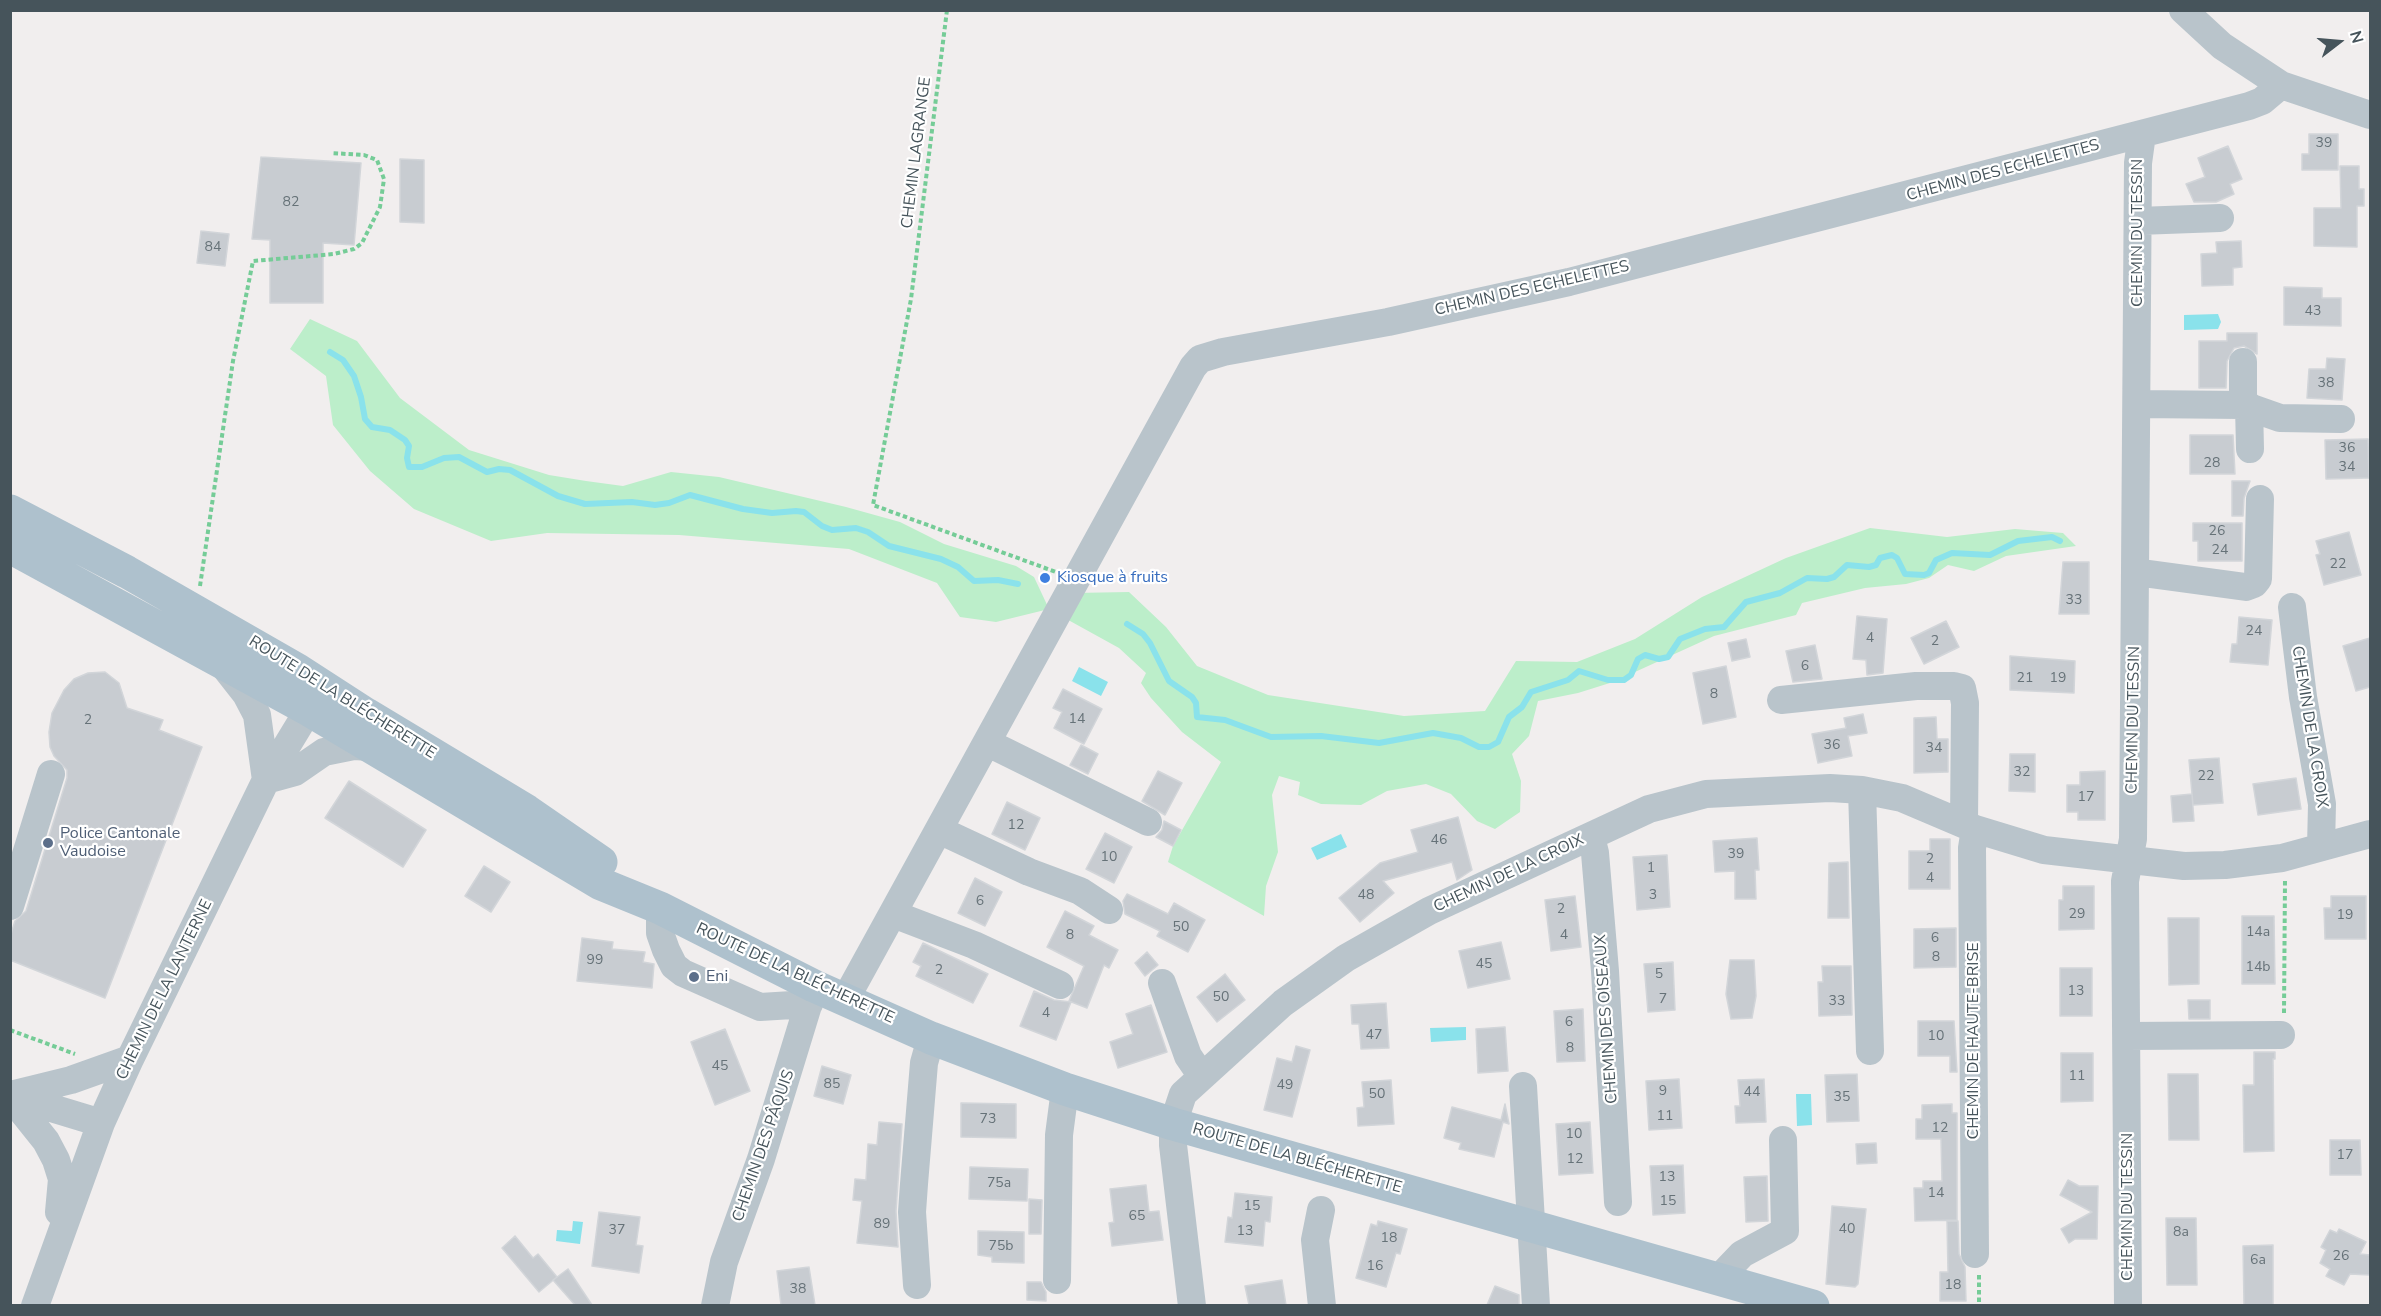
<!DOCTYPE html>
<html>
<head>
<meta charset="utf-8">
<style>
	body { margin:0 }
	#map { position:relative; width:2381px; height:1316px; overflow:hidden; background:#f1eeee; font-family:"Nunito Sans",sans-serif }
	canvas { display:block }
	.frame { position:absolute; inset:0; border:12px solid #46545b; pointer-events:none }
	.north { position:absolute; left:2309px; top:12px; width:60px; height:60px; -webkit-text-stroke:4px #fff; paint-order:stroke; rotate:74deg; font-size:16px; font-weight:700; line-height:24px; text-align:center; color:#46545b }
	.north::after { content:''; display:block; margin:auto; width:21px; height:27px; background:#46545b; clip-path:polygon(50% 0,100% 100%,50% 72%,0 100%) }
</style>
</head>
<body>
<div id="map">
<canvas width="2381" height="1316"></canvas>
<div class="frame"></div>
<div class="north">N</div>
</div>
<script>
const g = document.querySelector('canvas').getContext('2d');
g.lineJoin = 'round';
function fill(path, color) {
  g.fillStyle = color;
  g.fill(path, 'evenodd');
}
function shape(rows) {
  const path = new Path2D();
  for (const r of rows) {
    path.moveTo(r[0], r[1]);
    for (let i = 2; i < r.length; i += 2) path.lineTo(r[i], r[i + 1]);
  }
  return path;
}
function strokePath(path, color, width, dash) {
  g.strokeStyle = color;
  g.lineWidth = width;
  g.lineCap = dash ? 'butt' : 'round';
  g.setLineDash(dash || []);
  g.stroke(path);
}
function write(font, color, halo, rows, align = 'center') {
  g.font = font + ' "Nunito Sans",sans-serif';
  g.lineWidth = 4.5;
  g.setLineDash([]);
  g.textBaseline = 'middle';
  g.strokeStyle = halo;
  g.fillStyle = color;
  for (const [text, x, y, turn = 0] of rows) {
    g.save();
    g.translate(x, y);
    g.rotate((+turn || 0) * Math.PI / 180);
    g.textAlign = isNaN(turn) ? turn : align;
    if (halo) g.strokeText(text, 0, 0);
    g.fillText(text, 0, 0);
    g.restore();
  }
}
fill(shape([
	[310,319,357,341,400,398,469,450,549,475,586,481,623,486,671,472,719,477,846,507,900,522,944,544,1016,566,1034,577,1049,609,996,622,960,617,937,583,849,549,679,535,547,533,491,541,414,509,370,471,333,425,326,376,290,349],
	[1870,528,1947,537,2015,529,2063,533,2076,546,2006,556,1974,571,1948,565,1929,578,1906,584,1865,588,1802,603,1796,615,1714,636,1613,682,1578,693,1538,701,1529,736,1512,754,1521,781,1520,812,1495,829,1477,821,1451,794,1426,784,1387,791,1361,805,1321,804,1298,795,1300,782,1279,776,1272,795,1278,852,1266,886,1264,916,1168,862,1173,846,1221,762,1182,732,1151,698,1141,683,1146,673,1119,648,1061,616,1073,593,1129,592,1166,627,1197,666,1268,695,1404,716,1485,711,1516,661,1577,662,1635,639,1702,597,1786,558]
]), '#bceeca');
fill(shape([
	[2218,314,2221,322,2218,329,2184,330,2184,315],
	[1079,667,1108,682,1101,696,1072,681],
	[1341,834,1347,847,1317,860,1311,848],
	[1466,1027,1466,1040,1431,1042,1430,1028],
	[1796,1094,1811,1094,1812,1125,1797,1126],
	[573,1221,583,1222,580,1244,556,1241,557,1230,572,1231]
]), '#8ae2eb');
strokePath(shape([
	[330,352,343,360,354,376,361,397,365,419,372,427,390,430,405,440,409,446,407,458,409,467,422,467,444,458,459,457,487,472,499,469,510,470,558,496,585,504,632,502,655,505,669,503,690,495,743,509,772,513,796,511,804,512,822,526,832,530,856,528,868,532,889,546,941,559,958,567,974,581,998,580,1018,584],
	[1127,624,1143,634,1150,643,1169,681,1192,697,1196,703,1197,717,1225,720,1271,737,1321,736,1379,743,1433,733,1461,738,1479,747,1489,747,1498,742,1509,717,1522,707,1531,692,1568,680,1579,671,1608,680,1624,680,1631,675,1638,659,1645,655,1659,659,1668,657,1680,639,1705,629,1724,627,1746,602,1780,593,1807,578,1827,579,1834,577,1847,565,1869,567,1876,565,1880,558,1892,555,1897,558,1905,574,1924,575,1929,573,1936,560,1952,553,1990,555,2018,541,2052,537,2060,541]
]), '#8ae2eb', 6);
const building = shape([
	[2309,134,2338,134,2338,170,2302,170,2302,154,2309,154,2309,134],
	[2228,146,2242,179,2230,184,2234,194,2216,202,2194,202,2186,184,2205,177,2198,158,2228,146],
	[261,157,361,163,354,245,323,243,323,303,270,303,270,240,252,239,261,157],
	[400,159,424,160,424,223,400,222,400,159],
	[2340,166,2359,166,2359,189,2364,189,2364,206,2357,206,2357,247,2314,246,2314,208,2341,208,2340,166],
	[201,231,229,234,225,266,197,263,201,231],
	[2241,241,2242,267,2233,268,2233,285,2202,286,2201,254,2217,253,2216,242,2241,241],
	[2284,287,2322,288,2322,298,2341,298,2341,326,2284,325,2284,287],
	[2227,333,2257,333,2257,354,2244,346,2234,348,2227,361,2226,388,2199,388,2199,341,2227,341,2227,333],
	[2327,358,2345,359,2342,400,2307,398,2309,369,2326,369,2327,358],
	[2190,435,2233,435,2235,474,2190,474,2190,435],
	[2368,439,2369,478,2326,479,2325,440,2368,439],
	[2232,481,2250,481,2244,498,2243,516,2232,516,2232,481],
	[2193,523,2242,523,2242,561,2198,561,2198,541,2193,541,2193,523],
	[2349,532,2361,575,2324,585,2316,555,2320,554,2316,541,2349,532],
	[2063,562,2089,562,2089,614,2059,614,2063,562],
	[1857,616,1887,619,1883,673,1867,675,1866,660,1853,659,1857,616],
	[2239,617,2272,620,2268,665,2230,662,2232,644,2237,644,2239,617],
	[1946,621,1959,647,1924,664,1911,638,1946,621],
	[2370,638,2370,687,2356,691,2343,646,2370,638],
	[1746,639,1750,657,1732,661,1728,643,1746,639],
	[1815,645,1822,679,1793,682,1786,651,1815,645],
	[2010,656,2075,661,2074,693,2010,690,2010,656],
	[1726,666,1736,717,1703,724,1693,673,1726,666],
	[105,672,119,683,127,708,163,720,159,730,202,747,105,998,10,960,10,937,15,921,26,911,67,778,67,770,54,756,50,747,49,732,52,713,64,690,74,679,88,673,105,672],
	[1063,689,1102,709,1084,744,1054,728,1062,712,1053,708,1063,689],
	[1863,714,1867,733,1848,736,1852,756,1818,763,1812,734,1846,728,1844,718,1863,714],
	[1936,717,1937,739,1948,739,1948,772,1914,773,1914,718,1936,717],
	[1081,745,1098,754,1088,774,1070,765,1081,745],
	[2010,754,2035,754,2035,792,2009,791,2010,754],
	[2219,758,2223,803,2193,805,2189,760,2219,758],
	[1158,771,1182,783,1165,815,1142,801,1158,771],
	[2105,771,2105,820,2078,820,2078,812,2067,812,2067,785,2080,785,2080,772,2105,771],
	[2296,778,2301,809,2258,815,2253,784,2296,778],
	[349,781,426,830,403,867,325,818,349,781],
	[2192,794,2194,821,2173,822,2171,796,2192,794],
	[1007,802,1040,818,1025,850,992,834,1007,802],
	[1458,817,1472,870,1457,880,1452,862,1383,881,1394,893,1360,922,1339,898,1380,863,1418,852,1411,830,1458,817],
	[1164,821,1181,830,1173,846,1156,837,1162,830,1164,821],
	[1105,833,1132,847,1114,883,1086,869,1105,833],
	[1757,838,1759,870,1755,870,1756,899,1735,899,1735,871,1715,872,1713,841,1757,838],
	[1930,839,1950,839,1950,889,1909,889,1909,851,1930,851,1930,839],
	[1667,855,1670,907,1637,910,1633,857,1667,855],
	[1848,862,1849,918,1828,918,1829,863,1848,862],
	[484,866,510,882,491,912,465,896,484,866],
	[975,878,1002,892,985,926,958,913,975,878],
	[2063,886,2094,886,2094,929,2059,930,2059,900,2063,900,2063,886],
	[1127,894,1168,914,1174,903,1205,920,1188,952,1157,936,1160,931,1125,914,1123,901,1127,894],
	[1575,896,1581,947,1551,951,1545,900,1575,896],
	[2331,896,2366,896,2366,939,2325,939,2324,908,2331,908,2331,896],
	[1065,911,1094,926,1089,935,1118,950,1109,968,1104,965,1087,1008,1069,1001,1084,966,1047,947,1065,911],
	[2242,916,2274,916,2275,984,2242,984,2242,916],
	[2168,918,2199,918,2199,984,2169,985,2168,918],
	[1956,928,1956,967,1914,968,1914,929,1956,928],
	[582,938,613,942,612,949,645,952,643,962,654,964,652,988,577,981,582,938],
	[1501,942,1510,979,1468,988,1459,951,1501,942],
	[923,943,988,974,973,1003,916,976,921,966,913,962,923,943],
	[1147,952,1158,965,1145,976,1135,963,1147,952],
	[1730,960,1754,960,1756,996,1752,1018,1731,1019,1726,994,1730,960],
	[1673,962,1675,1010,1648,1012,1644,964,1673,962],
	[1822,966,1851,966,1852,1015,1819,1016,1818,982,1823,982,1822,966],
	[2060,968,2092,968,2092,1016,2060,1016,2060,968],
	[1225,974,1245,1000,1217,1022,1197,997,1225,974],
	[1034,991,1054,1000,1071,1002,1056,1040,1020,1026,1034,991],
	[2188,1000,2210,1000,2210,1019,2189,1019,2188,1000],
	[1386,1003,1389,1048,1361,1049,1359,1024,1352,1024,1351,1005,1386,1003],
	[1151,1005,1167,1052,1118,1068,1110,1042,1133,1034,1126,1014,1151,1005],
	[1583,1009,1585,1061,1557,1062,1554,1011,1583,1009],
	[1918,1021,1954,1021,1957,1072,1950,1072,1950,1056,1918,1056,1918,1021],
	[1505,1027,1508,1071,1478,1073,1476,1029,1505,1027],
	[725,1029,750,1091,715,1105,691,1042,725,1029],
	[1296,1046,1310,1050,1292,1117,1264,1110,1277,1058,1292,1062,1296,1046],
	[2254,1052,2275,1052,2275,1059,2273,1059,2274,1151,2244,1152,2243,1085,2254,1085,2254,1052],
	[2061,1053,2093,1053,2093,1101,2061,1102,2061,1053],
	[822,1066,851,1075,843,1104,814,1096,822,1066],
	[1857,1074,1859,1121,1827,1122,1825,1075,1857,1074],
	[2168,1074,2198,1074,2199,1140,2169,1140,2168,1074],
	[1679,1079,1682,1128,1649,1130,1646,1081,1679,1079],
	[1764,1079,1766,1122,1736,1123,1735,1106,1740,1106,1738,1080,1764,1079],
	[1391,1080,1394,1124,1358,1126,1357,1108,1364,1107,1362,1082,1391,1080],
	[961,1103,1016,1104,1016,1138,961,1137,961,1103],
	[1505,1104,1509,1124,1503,1122,1494,1157,1459,1149,1461,1143,1444,1138,1452,1107,1501,1120,1505,1104],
	[1952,1104,1952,1113,1957,1113,1957,1220,1915,1221,1914,1188,1923,1188,1923,1181,1942,1181,1941,1139,1916,1139,1916,1119,1922,1119,1922,1105,1952,1104],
	[879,1122,902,1124,896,1211,898,1247,857,1243,862,1201,853,1200,855,1179,866,1180,868,1144,877,1145,879,1122],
	[1590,1122,1593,1173,1559,1175,1556,1124,1590,1122],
	[2330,1140,2360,1140,2361,1175,2330,1175,2330,1140],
	[1876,1143,1877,1163,1857,1164,1856,1144,1876,1143],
	[1683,1165,1685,1213,1653,1215,1650,1166,1683,1165],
	[970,1167,1028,1169,1027,1201,969,1199,970,1167],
	[1767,1176,1768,1221,1746,1222,1744,1177,1767,1176],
	[2068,1180,2079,1186,2098,1186,2097,1239,2075,1239,2069,1243,2061,1229,2092,1212,2060,1195,2068,1180],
	[1146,1185,1149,1212,1159,1211,1163,1240,1112,1246,1109,1223,1114,1222,1110,1189,1146,1185],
	[1235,1193,1272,1197,1270,1222,1265,1221,1263,1246,1225,1242,1228,1217,1232,1218,1235,1193],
	[1029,1199,1042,1200,1041,1234,1029,1234,1029,1199],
	[1832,1206,1866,1209,1858,1284,1855,1287,1826,1284,1832,1206],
	[599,1212,640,1217,636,1245,643,1246,639,1273,592,1266,599,1212],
	[2166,1218,2196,1218,2197,1285,2167,1285,2166,1218],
	[1378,1221,1407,1229,1400,1254,1396,1253,1386,1287,1356,1278,1371,1224,1377,1226,1378,1221],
	[1947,1221,1958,1221,1959,1254,1965,1267,1966,1301,1940,1301,1940,1272,1948,1272,1947,1221],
	[2339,1229,2366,1242,2360,1254,2370,1255,2370,1275,2350,1274,2344,1285,2326,1276,2330,1269,2320,1263,2326,1250,2321,1247,2330,1230,2337,1233,2339,1229],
	[978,1231,1024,1232,1024,1263,992,1262,992,1257,978,1255,978,1231],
	[515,1236,533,1258,538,1254,557,1277,539,1292,502,1248,515,1236],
	[2273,1245,2273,1305,2244,1305,2243,1246,2273,1245],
	[809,1267,815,1305,781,1305,777,1271,809,1267],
	[568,1269,592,1305,575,1305,553,1280,568,1269],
	[1282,1280,1286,1305,1249,1305,1245,1286,1282,1280],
	[1027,1282,1041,1282,1046,1292,1046,1301,1027,1300,1027,1282],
	[1495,1286,1519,1295,1519,1305,1487,1305,1495,1286]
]);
fill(building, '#c8ccd1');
strokePath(building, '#d2d5d9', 1.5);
strokePath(shape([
	[947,10,911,299,873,505,1056,572],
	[200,586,233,361,253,261,334,254,354,249,362,243,380,207,384,179,377,160,364,155,331,153],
	[2284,1013,2285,880],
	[10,1030,75,1054],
	[1979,1275,1979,1306]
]), '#75cc97', 4, [4.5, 3]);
strokePath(shape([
	[2183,10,2222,46,2281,85,2370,115],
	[2138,221,2220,218],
	[2243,362,2243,405],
	[2137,404,2243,405,2280,418,2341,419],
	[2249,406,2250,449],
	[2135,572,2246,587,2254,584,2258,579,2260,499],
	[2292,607,2303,697,2322,804,2321,847],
	[224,666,246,694,257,715,266,780],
	[1781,700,1916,686,1954,686,1962,688,1965,703,1964,824],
	[988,743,1148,822],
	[266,780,295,772,324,752,354,746,370,747],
	[1862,790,1870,1051],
	[939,830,1029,872,1080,891,1109,910],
	[1591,837,1595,853,1605,971,1618,1202],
	[10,906,51,774],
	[660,908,660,933,666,950,674,966,683,973,760,1007,809,1004],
	[893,914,974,945,1060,985],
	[1162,983,1188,1056,1201,1075],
	[845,1000,1193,367,1200,359,1223,352,1388,322,1569,282,2249,106,2262,101,2281,85],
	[2127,1036,2281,1035],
	[1523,1086,1536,1306],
	[10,1095,71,1080,130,1059],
	[10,1096,46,1141,56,1160,62,1179,59,1212],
	[12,1096,101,1123],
	[1321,1210,1315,1240,1322,1306],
	[1975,1254,1972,848,1975,829],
	[1720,1277,1742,1254,1785,1231,1783,1140],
	[1057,1280,1059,1135,1065,1089],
	[917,1285,912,1212,914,1184,924,1063,931,1038],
	[35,1306,101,1123,130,1059,266,780,320,691],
	[715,1306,724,1262,761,1159,814,986],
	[1192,1306,1173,1145,1173,1124,1183,1094,1283,1003,1346,958,1429,911,1649,809,1706,794,1830,788,1862,790,1902,798,1975,829,2044,850,2184,866,2225,865,2282,858,2370,834],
	[2128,1306,2125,881,2133,839,2138,163,2142,134]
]), '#b9c4cb', 28);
strokePath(shape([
	[10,511,127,572,298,670,366,714,527,811,601,862],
	[10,547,309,710,601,884,660,908,814,986,931,1038,1065,1089,1173,1124,1813,1306]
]), '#aec1cd', 33);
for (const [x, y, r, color] of [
	[1045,578,6,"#3f7fe0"],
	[48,843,6,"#5c6f8a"],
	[694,977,6,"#5c6f8a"]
]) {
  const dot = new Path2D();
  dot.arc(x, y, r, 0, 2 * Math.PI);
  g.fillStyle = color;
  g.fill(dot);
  strokePath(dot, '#fff', 2);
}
write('14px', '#667278', null, [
	["39",2324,144],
	["82",291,203],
	["84",213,248],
	["43",2313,312],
	["38",2326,384],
	["36",2347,449],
	["28",2212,464],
	["34",2347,468],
	["26",2217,532],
	["24",2220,551],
	["22",2338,565],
	["33",2074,601],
	["24",2254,632],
	["4",1870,639],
	["2",1935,642],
	["6",1805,667],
	["21",2025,679],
	["19",2058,679],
	["8",1714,695],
	["14",1077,720],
	["2",88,721],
	["36",1832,746],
	["34",1934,749],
	["32",2022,773],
	["22",2206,777],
	["17",2086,798],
	["12",1016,826],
	["46",1439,841],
	["39",1736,855],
	["10",1109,858],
	["2",1930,860],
	["1",1651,869],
	["4",1930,879],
	["48",1366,896],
	["3",1653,896],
	["6",980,902],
	["2",1561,910],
	["29",2077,915],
	["19",2345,916],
	["50",1181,928],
	["14a",2258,933],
	["8",1070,936],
	["4",1564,936],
	["6",1935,939],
	["8",1936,958],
	["99",595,961],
	["45",1484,965],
	["14b",2258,968],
	["2",939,971],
	["5",1659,975],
	["13",2076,992],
	["50",1221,998],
	["7",1663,1000],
	["33",1837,1002],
	["4",1046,1014],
	["6",1569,1023],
	["47",1374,1036],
	["10",1936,1037],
	["8",1570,1049],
	["45",720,1067],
	["11",2077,1077],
	["85",832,1085],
	["49",1285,1086],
	["9",1663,1092],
	["44",1752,1093],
	["50",1377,1095],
	["35",1842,1098],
	["11",1665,1117],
	["73",988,1120],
	["12",1940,1129],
	["10",1574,1135],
	["17",2345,1156],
	["12",1575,1160],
	["13",1667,1178],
	["75a",999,1184],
	["14",1936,1194],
	["15",1668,1202],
	["15",1252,1207],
	["65",1137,1217],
	["89",882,1225],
	["40",1847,1230],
	["37",617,1231],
	["13",1245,1232],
	["8a",2181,1233],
	["18",1389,1239],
	["75b",1001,1247],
	["26",2341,1257],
	["6a",2258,1261],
	["16",1375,1267],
	["18",1953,1286],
	["38",798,1290]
]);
write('16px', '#46545b', '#fff', [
	["CHEMIN LAGRANGE",917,153,-83],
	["CHEMIN DES ECHELETTES",2003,171,-15],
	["CHEMIN DU TESSIN",2138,233,-90],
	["CHEMIN DES ECHELETTES",1532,289,-13],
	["ROUTE DE LA BLÉCHERETTE",342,698,32],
	["CHEMIN DU TESSIN",2134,720,-89],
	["CHEMIN DE LA CROIX",2309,727,81],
	["CHEMIN DE LA CROIX",1509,874,-25],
	["ROUTE DE LA BLÉCHERETTE",795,974,25],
	["CHEMIN DE LA LANTERNE",165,990,-64],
	["CHEMIN DES OISEAUX",1607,1019,-94],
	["CHEMIN DE HAUTE-BRISE",1974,1041,-90],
	["CHEMIN DES PÂQUIS",764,1146,-71],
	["ROUTE DE LA BLÉCHERETTE",1297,1159,16],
	["CHEMIN DU TESSIN",2128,1207,-90]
]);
write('16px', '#366cbe', '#fff', [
	["Kiosque à fruits",1057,578]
], 'left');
write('16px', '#4e5e75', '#fff', [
	["Police Cantonale",60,834],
	["Vaudoise",60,852],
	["Eni",706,977]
], 'left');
</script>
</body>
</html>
